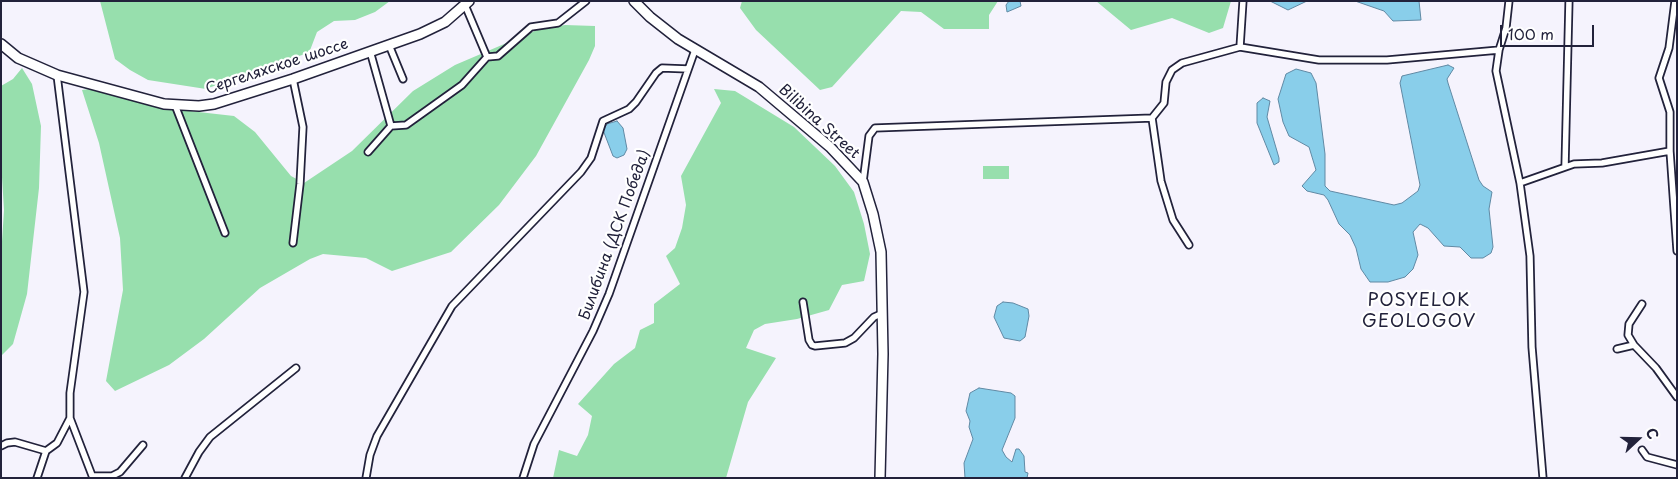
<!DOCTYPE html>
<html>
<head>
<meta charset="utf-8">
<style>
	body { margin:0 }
	#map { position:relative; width:1678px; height:479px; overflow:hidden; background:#f5f3fd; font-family:"Playpen Sans",sans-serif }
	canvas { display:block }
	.frame { position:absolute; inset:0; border:2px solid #22223b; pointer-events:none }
	.north { position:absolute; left:1613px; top:414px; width:50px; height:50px; -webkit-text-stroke:4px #fff; paint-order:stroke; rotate:69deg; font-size:14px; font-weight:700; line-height:20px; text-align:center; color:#22223b }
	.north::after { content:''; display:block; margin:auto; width:18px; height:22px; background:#22223b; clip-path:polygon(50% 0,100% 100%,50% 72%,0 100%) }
	.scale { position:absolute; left:1500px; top:25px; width:94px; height:22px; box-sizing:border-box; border:2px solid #22223b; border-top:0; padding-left:6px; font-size:15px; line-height:18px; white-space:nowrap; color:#22223b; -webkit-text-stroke:4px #fff; paint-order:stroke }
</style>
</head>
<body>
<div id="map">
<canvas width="1678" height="479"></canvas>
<div class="frame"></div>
<div class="north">С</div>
<div class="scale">100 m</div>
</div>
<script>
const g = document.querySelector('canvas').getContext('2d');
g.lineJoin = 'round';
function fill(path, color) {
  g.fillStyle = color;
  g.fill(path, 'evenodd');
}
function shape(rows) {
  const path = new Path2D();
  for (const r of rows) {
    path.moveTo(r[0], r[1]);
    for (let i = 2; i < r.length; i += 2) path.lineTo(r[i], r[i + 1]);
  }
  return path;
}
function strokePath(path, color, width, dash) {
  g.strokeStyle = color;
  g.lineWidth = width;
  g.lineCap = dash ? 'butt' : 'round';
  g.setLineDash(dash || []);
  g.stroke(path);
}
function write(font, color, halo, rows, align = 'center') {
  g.font = font + ' "Playpen Sans",sans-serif';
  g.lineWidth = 4.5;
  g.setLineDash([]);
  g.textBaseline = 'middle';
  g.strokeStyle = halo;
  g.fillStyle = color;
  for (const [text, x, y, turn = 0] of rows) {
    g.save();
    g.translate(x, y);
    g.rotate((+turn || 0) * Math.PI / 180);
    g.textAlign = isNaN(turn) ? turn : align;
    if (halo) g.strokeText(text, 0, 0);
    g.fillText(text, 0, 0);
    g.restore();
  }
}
fill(shape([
	[100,1,390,1,375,12,355,20,334,21,317,32,309,53,271,64,206,89,148,80,130,70,115,59],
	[742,1,998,1,989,15,989,29,944,29,921,12,901,11,832,87,820,90,756,30,740,8],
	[1096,1,1231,1,1223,28,1209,33,1172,18,1131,30],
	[565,25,595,26,595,46,589,60,536,156,499,205,451,252,392,271,366,258,323,254,310,259,260,288,204,339,169,365,115,391,106,381,123,290,120,238,99,143,82,90,97,88,163,108,234,116,255,132,291,176,304,183,352,151,413,91,455,65,537,30],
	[22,68,32,84,41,126,39,188,27,294,13,344,1,356,1,257,4,210,1,161,1,86,13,79],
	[714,89,735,91,794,127,835,166,854,192,864,224,870,254,864,281,842,285,829,310,797,319,765,324,754,330,746,348,776,358,748,402,726,478,553,478,559,450,577,456,588,435,592,416,578,404,614,364,635,348,640,330,654,323,654,304,680,284,666,256,675,248,682,228,686,205,681,176,721,103],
	[983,166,1009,166,1009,179,983,179]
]), '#97dfad');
const water = shape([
	[1009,1,1020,1,1021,6,1007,12,1006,5,1009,1],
	[1270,1,1307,1,1288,10,1270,1],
	[1355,1,1419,1,1421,20,1393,21,1384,11,1355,1],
	[1448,65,1454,68,1447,79,1448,83,1479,180,1483,186,1492,192,1489,209,1493,247,1491,253,1483,258,1471,258,1460,247,1444,246,1428,228,1420,224,1413,232,1418,255,1413,269,1405,277,1388,282,1370,282,1361,269,1356,248,1350,235,1339,224,1328,200,1324,195,1307,191,1302,186,1316,170,1309,147,1289,136,1283,122,1278,99,1286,74,1296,69,1311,73,1316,83,1325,154,1325,186,1330,191,1394,205,1402,203,1418,191,1420,185,1400,83,1402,76,1448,65],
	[1263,98,1270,101,1267,117,1279,158,1279,162,1274,165,1257,123,1257,103,1263,98],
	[617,121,623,128,627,149,624,155,617,158,613,156,603,130,607,124,617,121],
	[1003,302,1013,303,1028,309,1029,316,1025,337,1020,341,1004,338,994,317,997,306,1003,302],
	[979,388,1011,393,1015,396,1015,418,1002,450,1006,457,1012,462,1016,449,1019,449,1024,456,1025,472,1028,473,1027,478,965,478,964,463,973,439,969,427,970,421,966,411,970,393,979,388]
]);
fill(water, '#89ceea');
strokePath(water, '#6089a4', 1);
const street = shape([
	[1675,1,1669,48,1659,78,1670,112,1670,151,1677,251],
	[465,5,487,57],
	[389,45,403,79],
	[1240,47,1243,1],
	[1499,50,1506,28,1509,1],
	[370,51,391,126],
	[57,75,84,292,70,393,70,418,93,478],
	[175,105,225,233],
	[368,152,391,126,406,125,462,85,487,57,498,56,531,27,558,23,586,1],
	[1565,166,1569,1],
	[863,182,869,136,875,128,1152,118],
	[1520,183,1574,164,1602,163,1670,151],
	[293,243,300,184,303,127,293,79],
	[1189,245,1173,220,1161,181,1152,118,1164,103,1166,82,1172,70,1182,63,1240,47,1319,60,1387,60,1499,50,1496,71,1520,183,1530,256,1532,347,1543,478],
	[803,302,809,340,812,345,815,346,845,343,854,338,874,317,883,313],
	[1642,304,1629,324,1628,335,1634,345,1656,368,1677,397],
	[1617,349,1634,345],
	[1,446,7,443,15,442,46,451,57,443,70,418],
	[1642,450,1647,457,1677,465],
	[93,476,112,476,120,472,143,445],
	[37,478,46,451],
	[185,478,199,452,210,437,296,368],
	[366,478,370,455,377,436,452,306,581,172,591,158,603,121,629,109,636,102,656,73,662,68,688,69],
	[523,478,534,444,593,331,609,294,695,50]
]);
const secondary = shape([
	[634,1,650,17,678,39,759,87,830,147,863,182,873,214,881,252,883,354,880,478],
	[1,44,18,58,57,75,164,104,199,106,214,104,293,79,420,34,445,22,469,1]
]);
strokePath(street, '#22223b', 9);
strokePath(secondary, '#22223b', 12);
strokePath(street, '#fff', 5.5);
strokePath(secondary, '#fff', 9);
write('15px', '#22223b', '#fff', [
	["Сергеляхское шоссе",277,67,-18],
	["Bilibina Street",819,122,42],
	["Билибина (ДСК Победа)",615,235,-70]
]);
g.letterSpacing = '1px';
write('18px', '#22223b', '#fff', [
	["POSYELOK",1419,301],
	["GEOLOGOV",1419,322]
]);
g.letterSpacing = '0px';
</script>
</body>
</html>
